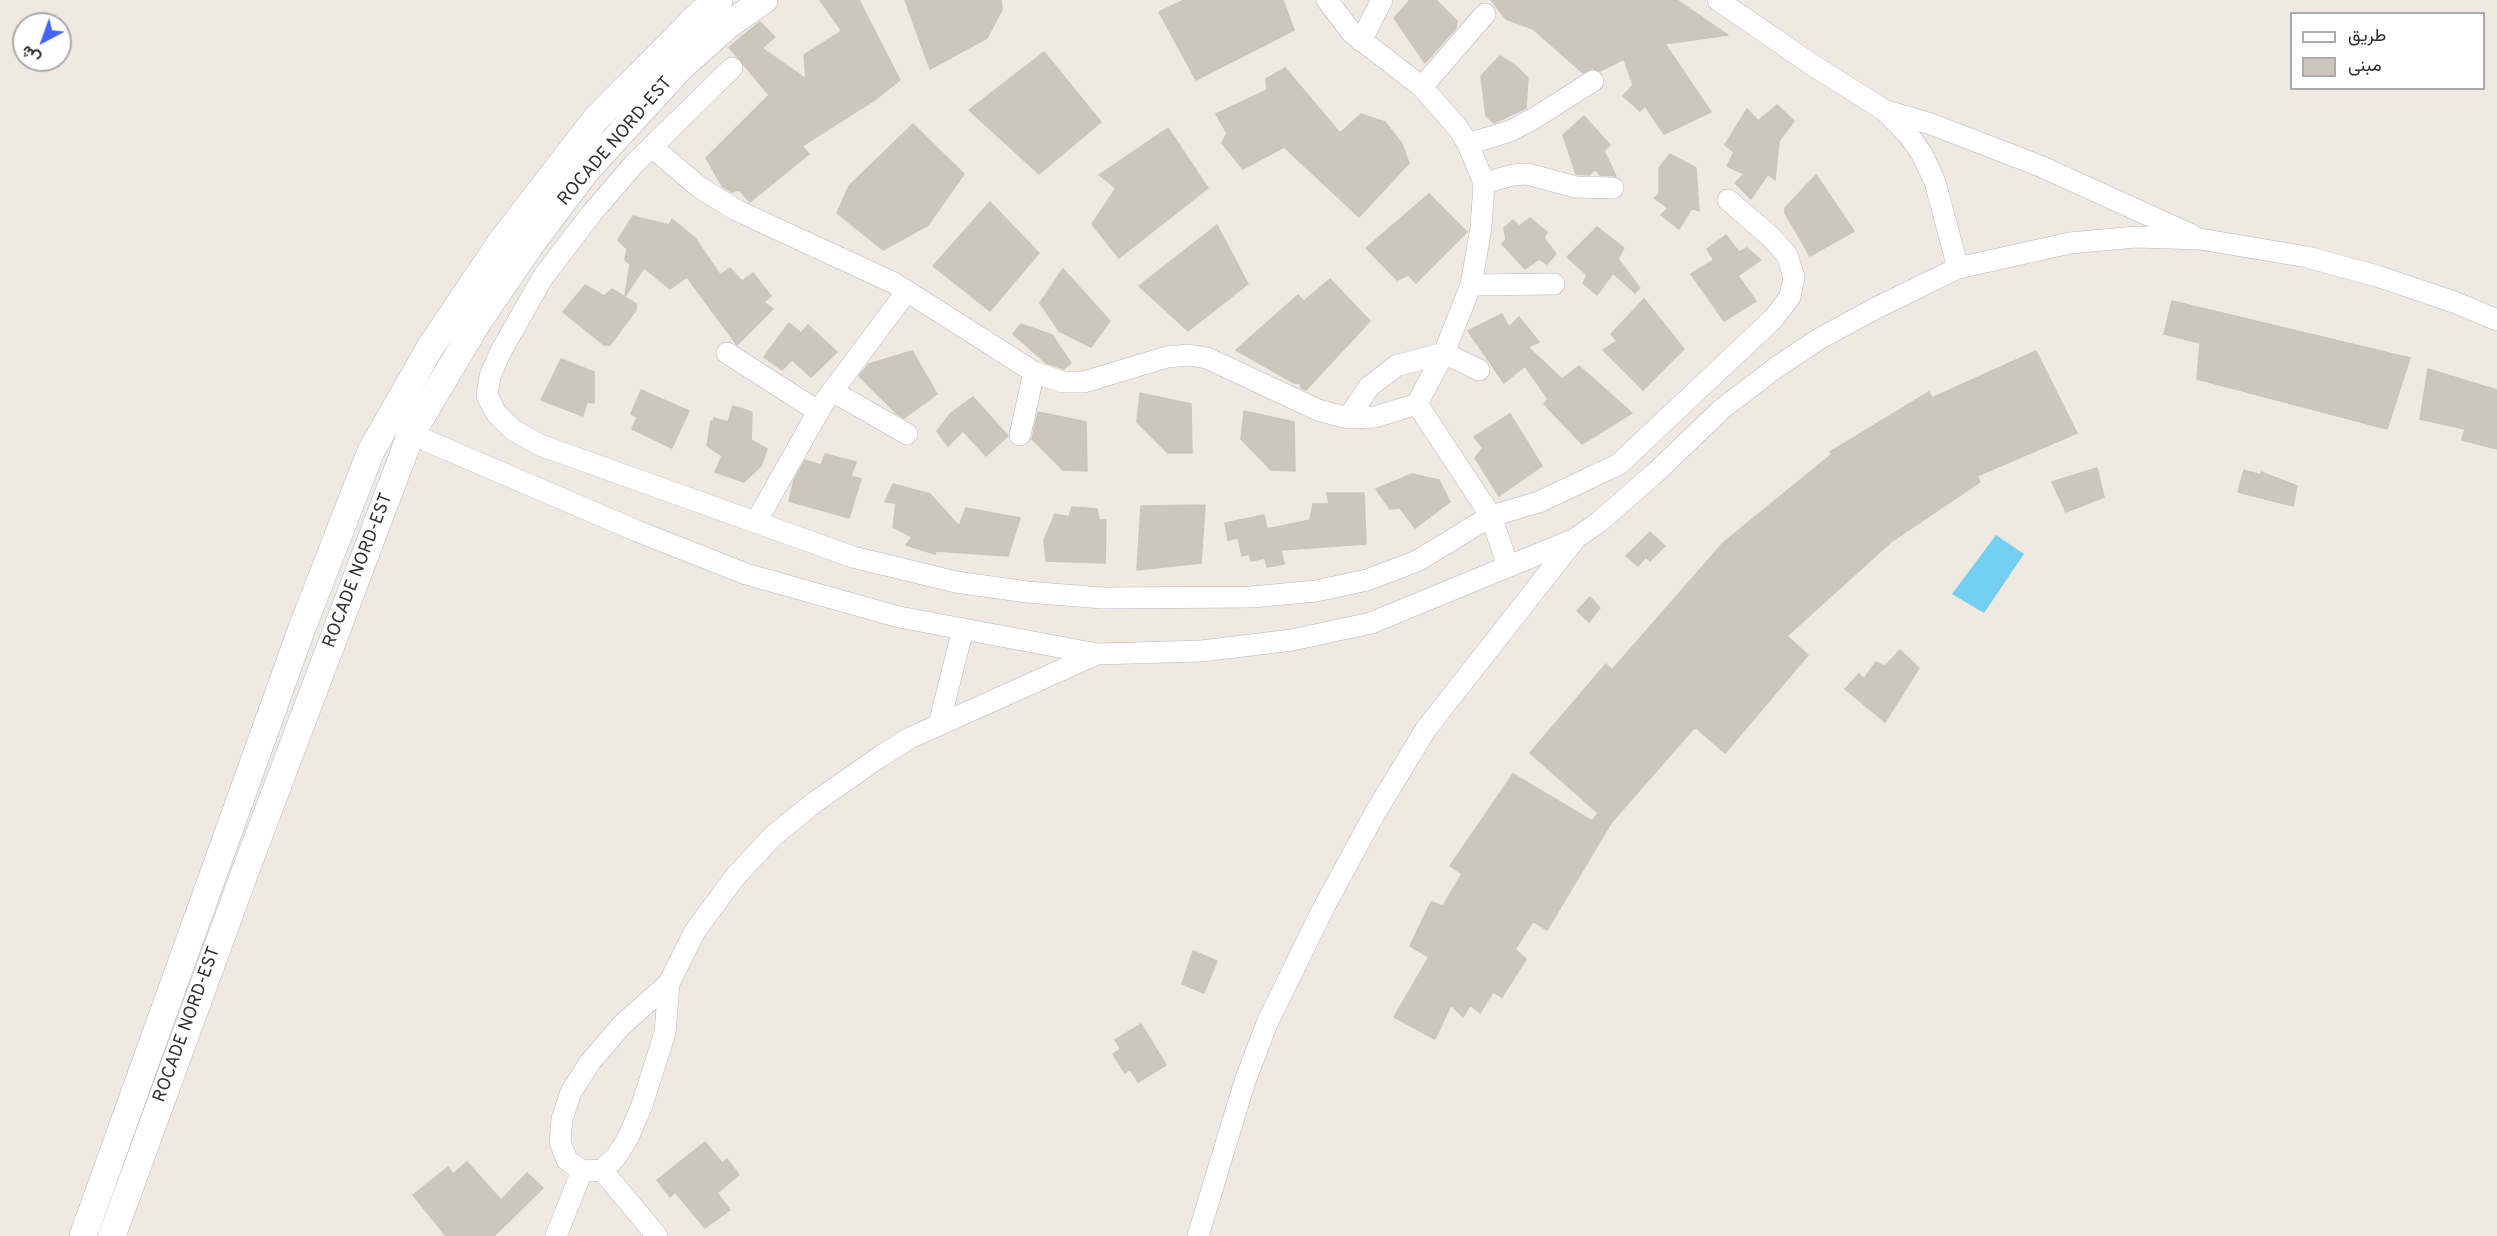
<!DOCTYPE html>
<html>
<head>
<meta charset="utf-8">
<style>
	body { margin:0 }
	#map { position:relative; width:2497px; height:1236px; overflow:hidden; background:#efe9e1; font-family:Overpass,Vazirmatn,sans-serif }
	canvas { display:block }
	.legend { position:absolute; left:2290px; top:12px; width:195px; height:78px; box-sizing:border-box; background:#fff; border:2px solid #ababab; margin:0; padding:8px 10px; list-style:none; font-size:18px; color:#2e2e2e }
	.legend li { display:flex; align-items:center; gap:12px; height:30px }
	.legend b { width:30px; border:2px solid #ababab }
	.north { position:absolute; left:12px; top:12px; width:60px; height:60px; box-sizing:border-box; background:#fff; border:2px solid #ababab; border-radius:50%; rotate:221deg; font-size:16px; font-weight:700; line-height:24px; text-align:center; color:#2e2e2e }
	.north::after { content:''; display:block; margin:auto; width:21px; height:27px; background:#4264fb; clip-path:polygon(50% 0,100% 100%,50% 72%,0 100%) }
</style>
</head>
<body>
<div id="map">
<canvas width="2497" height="1236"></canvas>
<ul class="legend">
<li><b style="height:8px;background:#fff"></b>طريق</li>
<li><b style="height:16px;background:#cbc7bf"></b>مبنى</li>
</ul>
<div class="north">ش</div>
</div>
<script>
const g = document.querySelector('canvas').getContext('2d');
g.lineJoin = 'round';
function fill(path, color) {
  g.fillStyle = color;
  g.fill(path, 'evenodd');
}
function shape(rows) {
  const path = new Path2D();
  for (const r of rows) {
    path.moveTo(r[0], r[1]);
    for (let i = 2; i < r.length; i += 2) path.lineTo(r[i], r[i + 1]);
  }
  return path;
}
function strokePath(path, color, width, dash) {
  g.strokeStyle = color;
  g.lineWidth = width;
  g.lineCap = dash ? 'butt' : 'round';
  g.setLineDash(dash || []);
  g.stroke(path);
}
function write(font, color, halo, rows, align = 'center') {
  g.font = font + ' Overpass,sans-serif';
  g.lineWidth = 4.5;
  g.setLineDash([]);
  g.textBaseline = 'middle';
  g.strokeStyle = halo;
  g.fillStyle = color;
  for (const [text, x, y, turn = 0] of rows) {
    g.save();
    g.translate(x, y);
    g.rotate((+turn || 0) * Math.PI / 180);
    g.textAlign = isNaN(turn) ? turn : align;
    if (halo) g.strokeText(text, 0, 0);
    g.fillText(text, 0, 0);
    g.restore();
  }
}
fill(shape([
	[1996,535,2024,554,1984,613,1952,594]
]), '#75cff0');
const building = shape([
	[820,0,859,0,900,80,876,99,802,146,809,154,750,202,739,190,731,192,722,186,706,158,769,95,729,47,760,22,775,37,762,48,806,79,804,55,842,31,820,0],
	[905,0,1001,0,1002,10,987,38,930,69,905,0],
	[1184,0,1283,0,1294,30,1196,80,1159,12,1184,0],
	[1410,0,1436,0,1457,21,1456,28,1425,63,1394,18,1410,0],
	[1491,0,1677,0,1728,35,1665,44,1711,112,1664,134,1645,106,1640,111,1623,96,1633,85,1624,59,1600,71,1592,68,1583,73,1533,29,1506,19,1491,0],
	[1044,52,1101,122,1039,174,969,110,1044,52],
	[1500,56,1516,66,1528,78,1526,108,1494,123,1486,116,1481,76,1500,56],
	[1285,68,1340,133,1361,114,1385,122,1402,144,1409,163,1359,217,1284,147,1243,169,1222,143,1227,133,1216,114,1267,90,1266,79,1285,68],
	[1777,105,1794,121,1779,141,1775,180,1768,174,1751,199,1735,183,1744,174,1727,166,1734,152,1725,145,1747,109,1758,121,1777,105],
	[1584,116,1610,145,1604,151,1616,176,1600,175,1596,169,1589,175,1576,174,1563,135,1584,116],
	[913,124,964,174,928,225,883,250,837,213,849,186,913,124],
	[1168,128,1208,188,1119,258,1092,224,1116,188,1099,175,1168,128],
	[1670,154,1696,168,1699,211,1692,208,1679,229,1661,215,1668,208,1654,198,1659,194,1659,168,1670,154],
	[1816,175,1854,231,1810,256,1785,213,1785,208,1816,175],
	[1429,194,1467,232,1416,283,1408,275,1397,280,1366,248,1429,194],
	[990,202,1039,253,990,311,933,266,990,202],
	[633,216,669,225,672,219,695,238,720,275,730,268,742,281,753,273,771,296,764,302,773,309,737,345,687,277,670,289,644,268,625,296,630,264,625,260,627,249,618,240,633,216],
	[1530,218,1547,232,1544,238,1556,254,1547,264,1539,259,1525,269,1502,244,1506,239,1504,228,1513,220,1519,226,1530,218],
	[1217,225,1248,284,1188,331,1139,286,1217,225],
	[1597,227,1624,248,1618,259,1640,288,1635,293,1613,273,1597,295,1583,283,1587,275,1567,257,1597,227],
	[1726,235,1739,252,1747,248,1761,260,1738,276,1756,301,1724,321,1691,274,1714,260,1707,249,1726,235],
	[1063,269,1110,321,1091,347,1059,331,1040,303,1063,269],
	[1330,279,1370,321,1306,390,1301,388,1300,383,1294,383,1236,350,1298,295,1304,301,1330,279],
	[585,285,604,296,612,289,636,304,636,310,610,345,604,345,563,312,585,285],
	[1644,299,1684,349,1643,390,1603,350,1617,341,1611,334,1644,299],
	[2172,301,2410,358,2387,429,2197,379,2200,343,2164,334,2172,301],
	[1502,314,1509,327,1519,317,1539,342,1528,347,1562,379,1579,366,1632,413,1582,444,1544,404,1548,399,1525,366,1504,383,1468,331,1502,314],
	[789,323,801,333,808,325,837,352,811,377,792,360,782,370,764,357,789,323],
	[1021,324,1052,335,1071,363,1064,369,1046,363,1013,334,1021,324],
	[912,351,937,394,904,418,896,413,859,376,869,364,912,351],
	[2036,351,2077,433,1977,476,1980,482,1891,542,1787,636,1808,655,1725,753,1695,727,1611,823,1547,930,1533,921,1515,949,1526,959,1502,997,1493,992,1480,1013,1470,1005,1463,1017,1451,1005,1435,1039,1394,1017,1429,957,1410,946,1431,902,1443,906,1462,874,1450,866,1513,774,1592,821,1598,813,1530,753,1606,664,1612,670,1724,542,1832,454,1830,452,1929,392,1932,398,2036,351],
	[561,359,594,372,594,403,587,402,583,416,541,400,561,359],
	[2428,369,2497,390,2497,449,2462,440,2465,429,2420,419,2428,369],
	[641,390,689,411,672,448,632,429,637,417,631,414,641,390],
	[1140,393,1191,404,1192,453,1168,453,1137,422,1140,393],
	[973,397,1008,436,986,456,963,431,948,446,937,431,951,413,973,397],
	[733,406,752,412,751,440,767,449,761,466,744,482,715,472,722,456,707,446,711,421,713,422,714,418,728,422,733,406],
	[1244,411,1294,422,1295,471,1271,470,1241,439,1244,411],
	[1038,412,1086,422,1087,471,1063,470,1032,439,1038,412],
	[1510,414,1542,466,1499,496,1475,458,1483,448,1474,437,1510,414],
	[825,454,856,462,851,476,861,479,849,518,789,501,794,480,805,460,821,465,825,454],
	[2097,468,2104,497,2066,512,2052,482,2097,468],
	[2244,470,2261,475,2261,472,2297,486,2293,506,2238,492,2244,470],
	[1412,474,1439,480,1450,502,1415,528,1400,508,1390,509,1376,489,1412,474],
	[893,484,930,494,959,526,966,508,1020,518,1008,556,936,551,935,554,906,545,912,537,893,527,896,503,885,502,893,484],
	[1327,493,1364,493,1366,544,1281,550,1284,564,1267,567,1265,558,1251,561,1249,554,1242,556,1238,538,1228,540,1225,523,1264,515,1267,529,1310,520,1313,504,1329,504,1327,493],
	[1205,505,1201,563,1137,570,1141,506,1205,505],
	[1072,507,1097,509,1099,520,1106,520,1105,563,1046,561,1044,540,1055,514,1069,517,1072,507],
	[1650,532,1665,546,1650,561,1646,557,1638,566,1626,556,1650,532],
	[1590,597,1600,608,1589,622,1577,611,1590,597],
	[1900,650,1919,668,1885,722,1845,689,1859,674,1864,679,1876,662,1885,666,1900,650],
	[1193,951,1217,961,1204,993,1182,984,1193,951],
	[1141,1024,1166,1065,1138,1082,1130,1069,1125,1073,1113,1054,1121,1049,1115,1040,1141,1024],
	[705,1142,722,1163,727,1159,739,1175,717,1193,730,1210,705,1228,675,1192,670,1197,657,1180,705,1142],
	[467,1162,501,1200,527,1173,543,1188,494,1236,446,1236,413,1195,448,1167,453,1174,467,1162]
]);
fill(building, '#cbc7bf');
strokePath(building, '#cbc5ba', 1.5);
const minor = shape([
	[1327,0,1352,33,1422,87,1458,128,1468,144,1484,183,1481,228,1471,285,1444,353,1417,404],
	[1718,0,1811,64,1884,110,1907,133,1922,154,1935,182,1958,268],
	[1361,41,1382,0],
	[1422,87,1485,14],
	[1887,111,1931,124,2040,166,2192,235],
	[1468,144,1510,131,1533,119,1593,81],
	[652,147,699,187,736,210,894,283,1034,372,1062,382,1084,382,1167,357,1189,355,1207,358,1318,410,1348,418,1375,417,1417,404,1491,516,1417,561,1367,580,1316,591,1252,597,1103,598,1027,592,956,582,853,557,540,445,513,430,496,413,487,396,490,376,501,351,543,277,592,213,634,164,732,68],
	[1484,183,1513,175,1527,174,1576,187,1613,188],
	[1471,285,1554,284],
	[727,353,819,412],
	[832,391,907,434],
	[1348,418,1369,387,1396,366,1444,353,1479,370],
	[411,434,637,531,746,574,899,617,1097,654,1202,651,1292,640,1371,623,1575,539],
	[1020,435,1034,372],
	[756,522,822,405,907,291],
	[1508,566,1491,516,1539,502,1619,464,1774,318,1790,297,1794,277,1787,255,1771,237,1728,200],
	[939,724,963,629],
	[669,983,665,1033,642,1105,628,1138,616,1157,602,1170,582,1171,567,1160,560,1142,562,1119,571,1092,591,1061,622,1025,669,983,695,931,735,877,773,836,815,802,881,756,910,738,1097,654],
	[602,1170,657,1236],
	[556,1236,582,1171],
	[1198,1236,1245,1081,1268,1021,1324,907,1375,813,1426,729,1576,538,1599,522,1654,474,1723,408,1777,367,1819,339,1876,308,1958,268,2070,243,2136,237,2200,239,2307,257,2377,276,2454,302,2497,320]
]);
const tertiary = shape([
	[83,1236,302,628,371,451,431,346,501,242,595,120,701,13,719,0],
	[112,1236,245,872,411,434,479,320,529,247,586,171,681,67,728,25,764,0]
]);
strokePath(minor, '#b4b7c1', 22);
strokePath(tertiary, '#b4b7c1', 28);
strokePath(minor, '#fff', 21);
strokePath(tertiary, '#fff', 27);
write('18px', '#2e2e2e', '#fff', [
	["ROCADE NORD-EST",616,142,-49],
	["ROCADE NORD-EST",359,571,-69],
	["ROCADE NORD-EST",188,1025,-70]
]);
</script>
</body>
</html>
